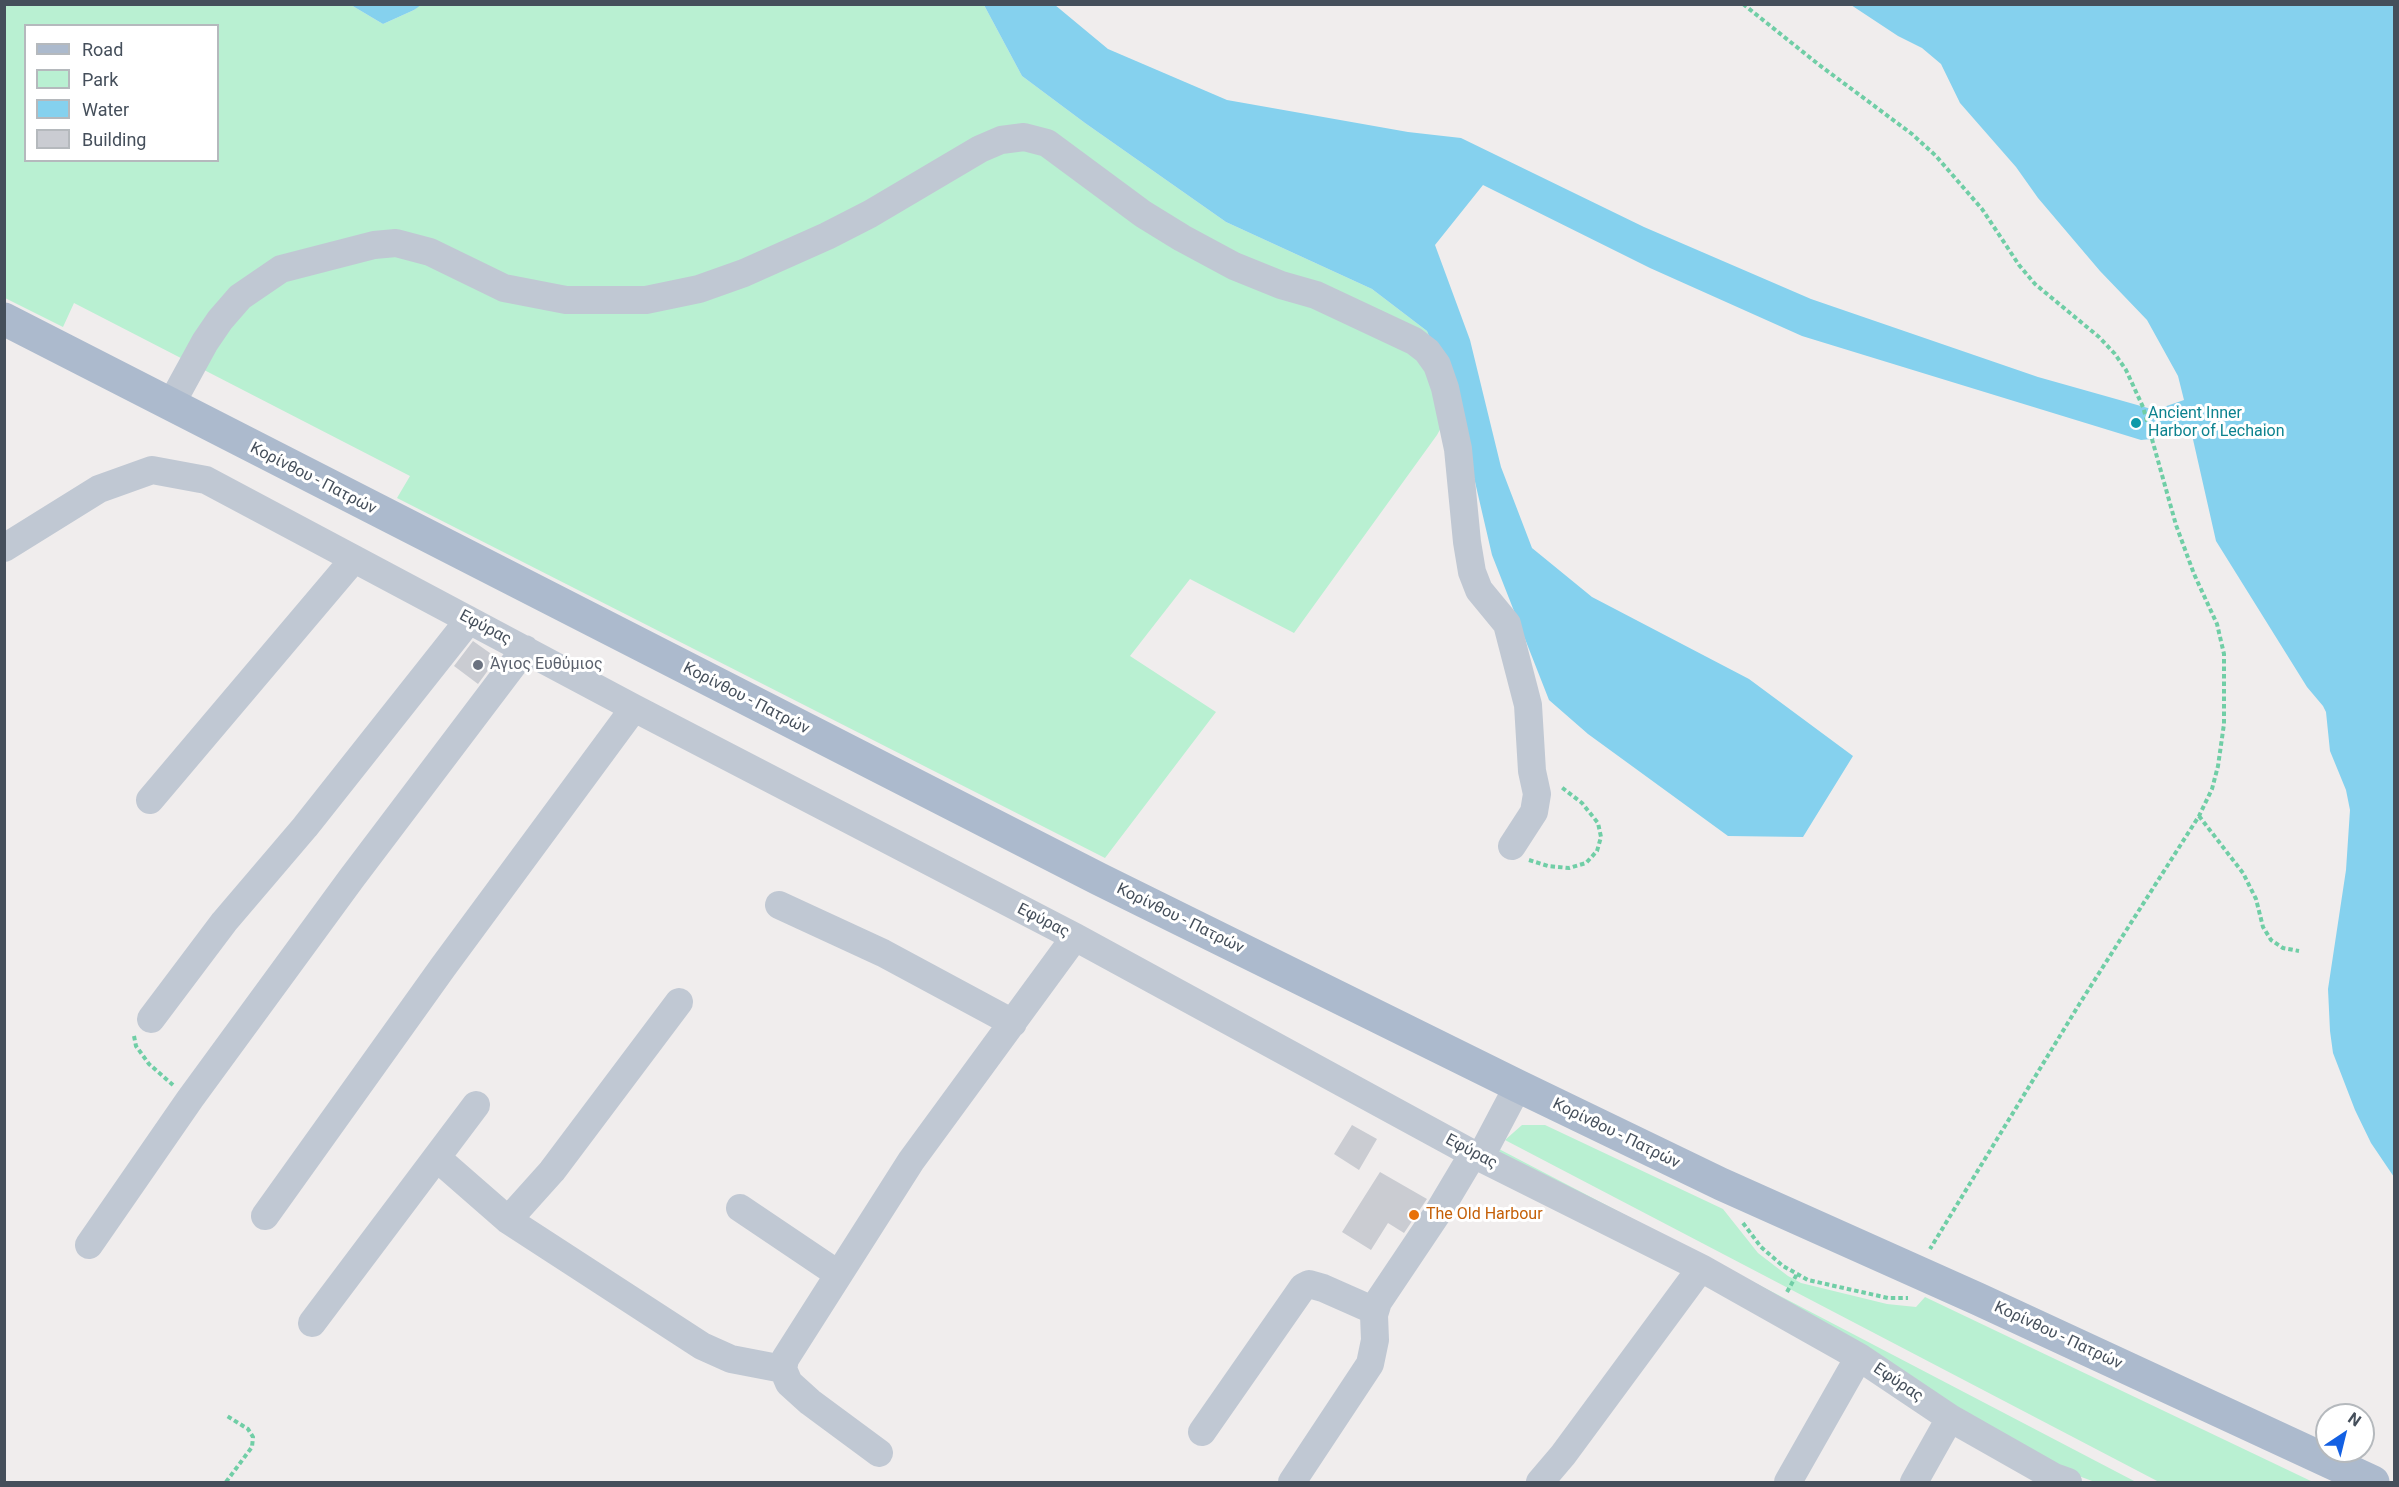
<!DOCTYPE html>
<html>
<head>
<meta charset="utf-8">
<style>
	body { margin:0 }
	#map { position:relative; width:2399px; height:1487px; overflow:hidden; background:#f0eded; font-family:Roboto,sans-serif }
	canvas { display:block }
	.frame { position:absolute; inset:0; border:6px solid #454f5b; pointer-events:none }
	.legend { position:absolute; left:24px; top:24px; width:195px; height:138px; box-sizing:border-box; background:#fff; border:2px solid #b5b9bd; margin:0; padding:8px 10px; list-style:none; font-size:18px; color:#454f5b }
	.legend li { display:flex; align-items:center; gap:12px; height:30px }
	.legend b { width:30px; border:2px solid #b5b9bd }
	.north { position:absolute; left:2315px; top:1403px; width:60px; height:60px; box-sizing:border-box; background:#fff; border:2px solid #b5b9bd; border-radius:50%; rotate:35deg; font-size:16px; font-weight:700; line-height:24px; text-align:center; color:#454f5b }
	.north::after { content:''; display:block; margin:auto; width:21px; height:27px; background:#1360e3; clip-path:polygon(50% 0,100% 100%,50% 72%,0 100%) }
</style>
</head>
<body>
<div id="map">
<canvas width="2399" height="1487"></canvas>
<div class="frame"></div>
<ul class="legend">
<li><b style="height:8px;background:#acbacd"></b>Road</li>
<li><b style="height:16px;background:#b9f0d2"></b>Park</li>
<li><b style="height:16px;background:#85d1ee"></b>Water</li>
<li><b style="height:16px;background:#caccd2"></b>Building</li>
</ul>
<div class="north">N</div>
</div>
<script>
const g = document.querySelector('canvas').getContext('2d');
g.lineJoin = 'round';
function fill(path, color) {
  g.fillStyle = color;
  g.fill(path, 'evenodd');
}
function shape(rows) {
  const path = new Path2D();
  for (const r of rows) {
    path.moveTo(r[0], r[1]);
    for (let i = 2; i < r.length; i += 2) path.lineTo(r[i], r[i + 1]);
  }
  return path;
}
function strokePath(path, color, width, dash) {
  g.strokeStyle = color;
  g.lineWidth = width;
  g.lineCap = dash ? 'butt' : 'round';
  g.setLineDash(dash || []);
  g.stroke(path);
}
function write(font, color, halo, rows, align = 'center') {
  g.font = font + ' Roboto,sans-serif';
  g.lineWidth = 6;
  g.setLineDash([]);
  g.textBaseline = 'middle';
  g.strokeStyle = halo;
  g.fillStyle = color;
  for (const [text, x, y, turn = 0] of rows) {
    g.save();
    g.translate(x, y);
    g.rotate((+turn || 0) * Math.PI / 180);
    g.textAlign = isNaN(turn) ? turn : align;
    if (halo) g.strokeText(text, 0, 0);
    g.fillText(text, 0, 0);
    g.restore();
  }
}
fill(shape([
	[421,4,984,5,1022,76,1085,123,1226,222,1372,289,1427,331,1456,400,1437,435,1294,633,1190,579,1130,656,1216,712,1105,858,397,498,410,476,74,303,63,327,5,298,5,5,351,5,383,24,414,10],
	[26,26,218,26,218,160,26,160],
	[1522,1125,1545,1125,1723,1209,1758,1253,1788,1276,1801,1283,1887,1304,1916,1307,1925,1297,2313,1482,2159,1482,1505,1140],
	[1499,1149,2136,1482,2095,1482,2065,1471,1501,1159]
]), '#b9f0d2');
fill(shape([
	[351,5,421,5,414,10,383,24],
	[984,5,1055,5,1108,49,1227,100,1408,132,1461,138,1644,227,1811,299,2038,377,2155,410,2184,400,2178,376,2147,320,2100,271,2038,198,2016,167,1960,103,1941,64,1922,48,1898,36,1851,5,2394,5,2394,1177,2371,1143,2355,1110,2333,1053,2330,1031,2328,989,2346,870,2350,810,2346,790,2330,751,2326,712,2323,706,2307,687,2216,541,2192,435,2141,440,1802,336,1650,268,1483,185,1435,245,1470,340,1501,467,1532,548,1592,597,1749,679,1853,756,1803,837,1728,836,1588,734,1549,700,1492,555,1456,400,1427,331,1372,289,1226,222,1085,123,1022,76]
]), '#85d1ee');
fill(shape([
	[473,641,497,658,478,684,454,666],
	[1352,1125,1377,1139,1359,1170,1334,1154],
	[1380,1172,1427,1199,1404,1233,1388,1223,1371,1250,1342,1232]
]), '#caccd2');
strokePath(shape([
	[1743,4,1818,64,1912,134,1936,156,1982,209,2019,265,2035,284,2099,337,2115,354,2126,370,2143,407,2176,525,2194,574,2217,624,2224,654,2224,724,2218,766,2212,789,2199,816,2080,1003,1930,1249],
	[2199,816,2243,873,2256,899,2263,927,2271,940,2283,948,2299,951],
	[1529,860,1548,866,1569,868,1586,863,1597,851,1601,837,1598,823,1582,803,1560,786],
	[134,1036,136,1046,149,1064,173,1085],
	[1743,1223,1761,1247,1783,1266,1808,1280,1888,1298,1908,1298],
	[1787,1292,1797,1274],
	[226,1482,252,1447,253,1437,248,1429,227,1416]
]), '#70cea6', 4, [4.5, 3]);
strokePath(shape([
	[170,406,205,342,220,320,240,297,281,269,374,245,396,243,430,252,504,288,566,300,646,300,699,289,744,273,827,236,870,214,980,149,1001,140,1024,137,1047,143,1143,214,1182,238,1234,266,1281,285,1316,295,1414,341,1427,351,1437,365,1445,388,1458,449,1467,542,1472,572,1479,590,1507,624,1528,705,1532,771,1537,794,1534,812,1512,846],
	[4,548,99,489,152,470,206,480,634,708,1075,937,1473,1154,1701,1268,1859,1357,1950,1418,2054,1477,2068,1482],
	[150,800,354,559],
	[779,905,883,953,1013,1023],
	[679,1002,552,1171,508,1220,702,1346,731,1359,783,1369],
	[151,1019,224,922,305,827,469,620],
	[437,1158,508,1220],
	[1480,1158,1518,1086],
	[740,1208,838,1274],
	[265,1216,443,967,634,708],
	[89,1245,190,1099,351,879,525,649],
	[312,1323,476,1105],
	[1202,1432,1303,1287,1309,1284,1323,1288,1375,1311],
	[879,1453,810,1402,789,1383,783,1369,785,1359,911,1161,1075,937],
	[1292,1482,1370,1364,1375,1340,1374,1315,1378,1302,1439,1211,1473,1154],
	[1540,1482,1563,1455,1701,1268],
	[1788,1482,1859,1357],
	[1914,1482,1950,1418]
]), '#c0c8d3', 28);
strokePath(shape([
	[4,319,1099,879,1518,1086,1721,1184,1978,1299,2373,1482]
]), '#acbacd', 33);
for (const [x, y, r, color] of [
	[2136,423,6,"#0f9aa8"],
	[478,665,6,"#6b7280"],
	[1414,1215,6,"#e8710a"]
]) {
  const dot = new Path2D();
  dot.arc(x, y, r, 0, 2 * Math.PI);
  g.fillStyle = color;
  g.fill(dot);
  strokePath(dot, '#fff', 2);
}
write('16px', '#0d838f', '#fff', [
	["Ancient Inner",2148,414],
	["Harbor of Lechaion",2148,432]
], 'left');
write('16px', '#454f5b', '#fff', [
	["Κορίνθου - Πατρών",313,479,27],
	["Εφύρας",485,628,28],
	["Κορίνθου - Πατρών",746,699,27],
	["Κορίνθου - Πατρών",1180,919,26],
	["Εφύρας",1043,921,27],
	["Κορίνθου - Πατρών",1616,1134,26],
	["Εφύρας",1471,1152,28],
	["Κορίνθου - Πατρών",2058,1336,25],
	["Εφύρας",1898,1383,34]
]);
write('16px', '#5b616d', '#fff', [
	["Άγιος Ευθύμιος",490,665]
], 'left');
write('16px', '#c56008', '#fff', [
	["The Old Harbour",1426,1215]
], 'left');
</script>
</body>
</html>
